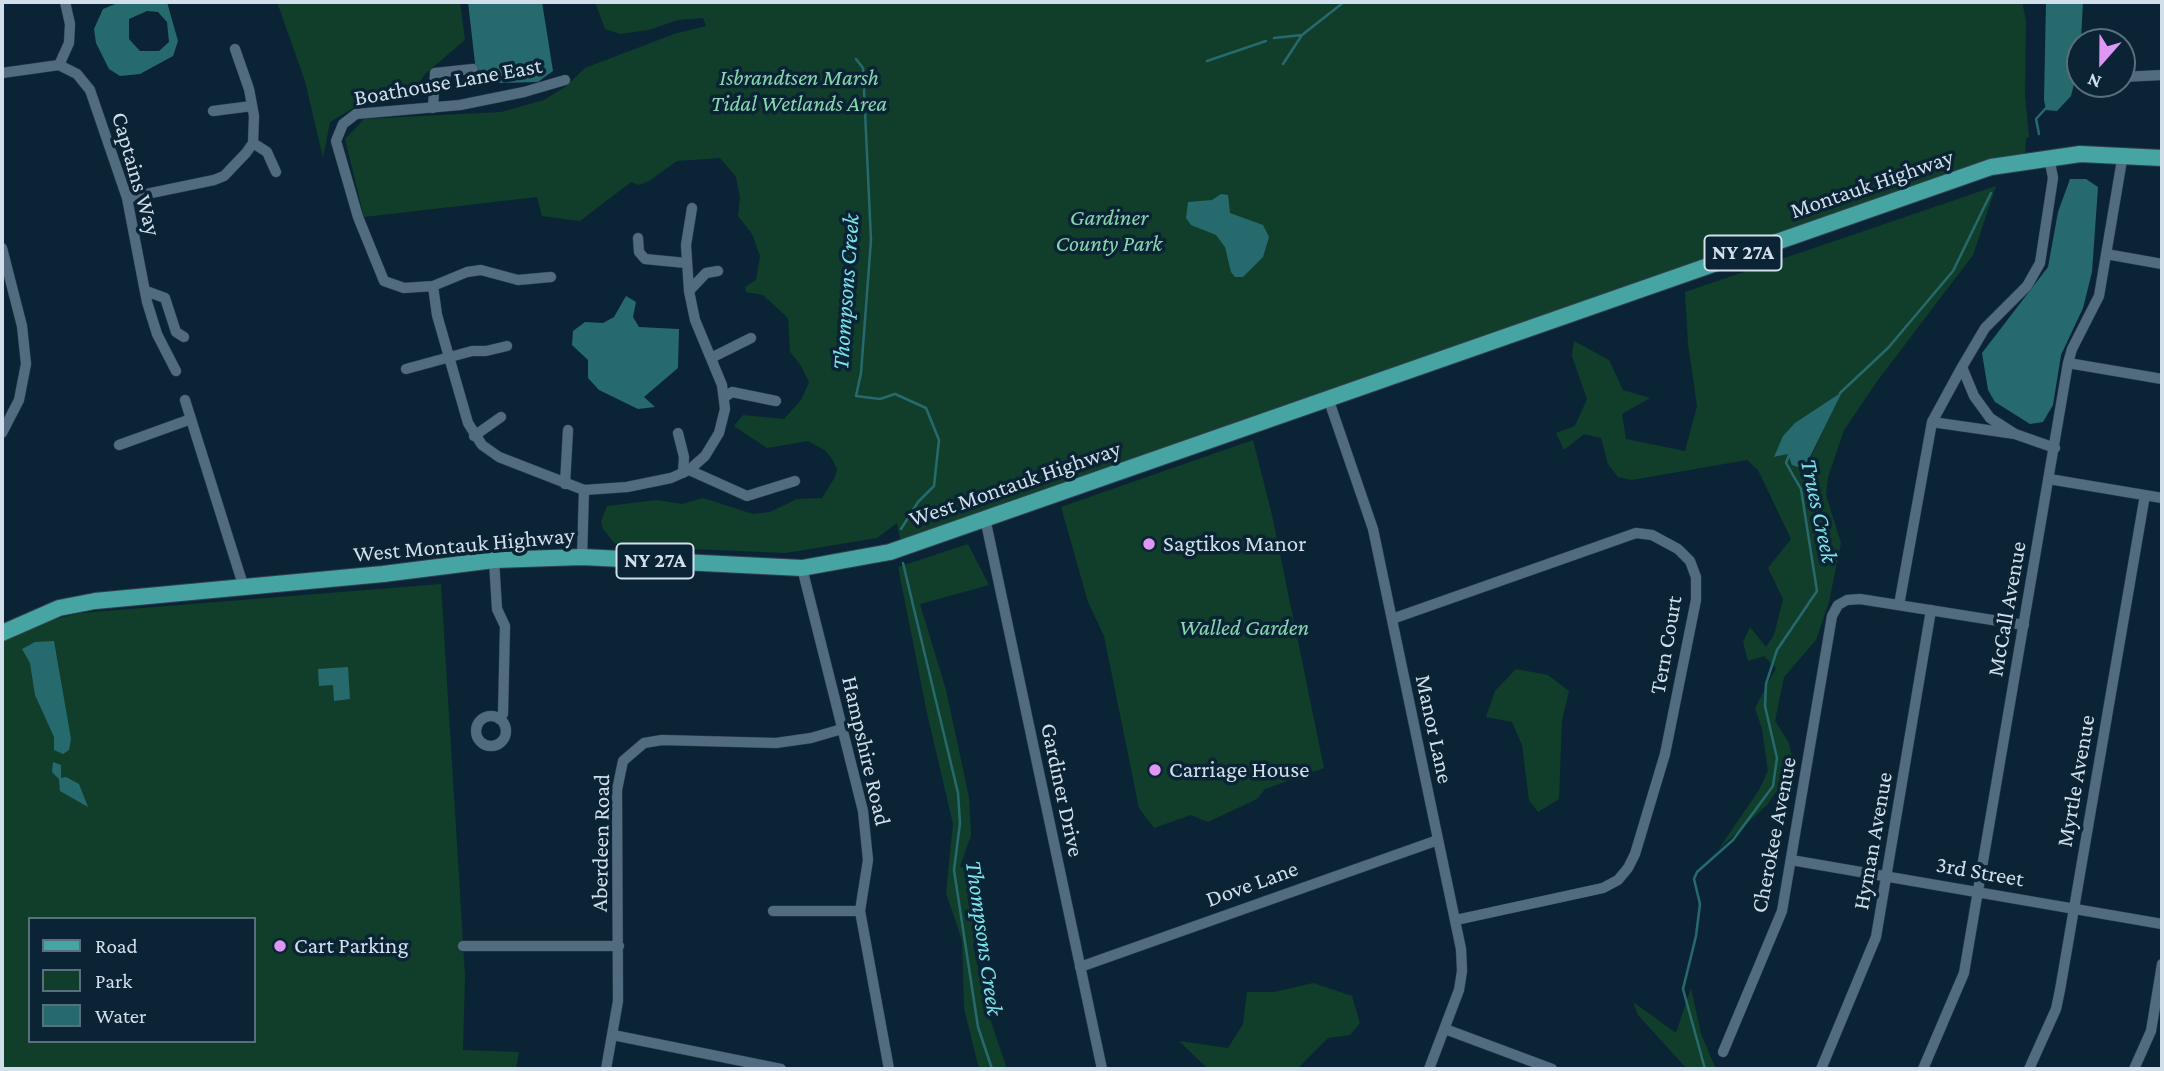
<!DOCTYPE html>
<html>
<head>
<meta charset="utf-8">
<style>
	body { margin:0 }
	#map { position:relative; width:2164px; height:1071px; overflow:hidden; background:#0b2435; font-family:"Crimson Pro",serif }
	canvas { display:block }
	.frame { position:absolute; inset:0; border:4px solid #d1dfeb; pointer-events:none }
	.legend { position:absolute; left:28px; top:917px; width:228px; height:126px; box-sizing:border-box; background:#0b2435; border:2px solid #5a6f7e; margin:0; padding:9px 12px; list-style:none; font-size:21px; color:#d1dfeb }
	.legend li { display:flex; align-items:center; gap:14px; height:35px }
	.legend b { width:35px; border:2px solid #5a6f7e }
	.north { position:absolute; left:2066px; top:28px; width:70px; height:70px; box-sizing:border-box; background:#0b2435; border:2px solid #5a6f7e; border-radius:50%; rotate:201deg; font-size:19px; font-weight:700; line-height:28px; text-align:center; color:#d1dfeb }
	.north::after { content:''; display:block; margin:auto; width:24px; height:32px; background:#de98f3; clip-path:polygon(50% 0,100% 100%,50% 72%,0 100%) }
</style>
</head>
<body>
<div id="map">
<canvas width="2164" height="1071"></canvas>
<div class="frame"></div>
<ul class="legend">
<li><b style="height:9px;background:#46a4a2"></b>Road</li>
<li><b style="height:19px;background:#113e2a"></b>Park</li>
<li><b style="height:19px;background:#276a6e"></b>Water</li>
</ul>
<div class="north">N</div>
</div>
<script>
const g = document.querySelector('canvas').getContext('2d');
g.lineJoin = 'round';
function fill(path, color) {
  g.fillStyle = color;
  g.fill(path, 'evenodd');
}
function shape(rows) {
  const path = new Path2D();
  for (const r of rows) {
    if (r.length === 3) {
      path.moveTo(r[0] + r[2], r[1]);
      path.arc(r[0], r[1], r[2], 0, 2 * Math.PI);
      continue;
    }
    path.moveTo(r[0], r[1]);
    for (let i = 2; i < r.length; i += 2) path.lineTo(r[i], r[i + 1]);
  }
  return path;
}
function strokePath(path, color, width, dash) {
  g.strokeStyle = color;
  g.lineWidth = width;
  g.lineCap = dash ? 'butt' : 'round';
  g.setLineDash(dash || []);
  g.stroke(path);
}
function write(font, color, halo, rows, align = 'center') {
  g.font = font + ' "Crimson Pro",serif';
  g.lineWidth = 7;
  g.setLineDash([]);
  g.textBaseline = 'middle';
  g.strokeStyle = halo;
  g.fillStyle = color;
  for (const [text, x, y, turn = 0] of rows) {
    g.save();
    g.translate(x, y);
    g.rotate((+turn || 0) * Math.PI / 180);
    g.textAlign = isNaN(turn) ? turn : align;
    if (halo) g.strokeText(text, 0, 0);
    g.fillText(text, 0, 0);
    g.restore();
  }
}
fill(shape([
	[277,2,460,2,465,40,425,74,412,95,370,98,330,122,323,158,305,81],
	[595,2,2022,2,2026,20,2025,97,2029,137,2026,138,2025,161,902,549,897,523,877,538,786,553,623,546,614,543,603,529,601,521,607,506,657,500,682,504,703,498,753,514,770,512,797,499,822,498,835,477,837,469,832,459,826,451,808,441,767,448,734,426,743,415,784,419,801,400,809,382,800,364,790,352,788,318,763,295,746,292,745,287,756,280,760,256,752,234,738,216,740,197,736,177,720,158,677,161,649,181,639,185,631,182,580,221,542,216,537,197,364,217,345,139,364,119,501,112,544,100,565,87,585,68,674,34,706,26,703,18,678,20,649,30,620,34,605,29],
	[1996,186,1973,255,1878,380,1844,430,1828,477,1826,495,1841,543,1829,602,1816,640,1784,677,1775,721,1789,743,1793,762,1790,772,1767,805,1718,850,1759,790,1768,771,1762,729,1755,708,1776,668,1764,656,1748,661,1743,642,1750,627,1766,647,1774,635,1783,599,1768,568,1791,539,1758,470,1747,460,1632,480,1618,477,1608,464,1601,438,1584,434,1564,450,1556,433,1575,426,1587,399,1572,356,1574,341,1609,360,1623,390,1650,398,1622,414,1626,439,1685,451,1697,406,1688,344,1685,292],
	[1841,393,1810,459,1791,459,1788,454,1775,457],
	[1253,440,1272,515,1324,768,1265,789,1257,799,1208,822,1191,815,1154,828,1139,808,1104,636,1088,602,1061,507],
	[968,544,989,585,920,604,946,690,969,797,971,835,960,867,967,868,981,882,983,907,973,945,988,1013,1007,1069,979,1069,964,1008,962,940,946,893,953,824,927,713,898,567],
	[441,584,465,976,463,1050,519,1052,516,1069,2,1069,2,642,47,621,80,613],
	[30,919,254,919,254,1041,30,1041],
	[1516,669,1548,675,1569,691,1562,720,1559,799,1538,812,1529,800,1522,745,1512,722,1486,717,1495,691],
	[1313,983,1352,996,1360,1023,1350,1035,1328,1038,1297,1069,1208,1069,1179,1041,1228,1048,1243,1024,1247,992,1274,992],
	[1691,988,1701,1034,1716,1069,1687,1069,1638,1015,1633,1002,1676,1033]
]), '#113e2a');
fill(shape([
	[120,2,167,2,178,41,173,56,140,74,120,76,109,69,96,43,94,29,103,9],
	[147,11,158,12,167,22,169,42,159,51,140,51,129,39,129,19],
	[468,2,542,2,553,71,538,82,500,83,476,72],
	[2046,2,2083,2,2080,60,2071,96,2057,111,2046,110,2044,100],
	[2070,179,2086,179,2098,187,2092,272,2083,308,2061,355,2053,405,2043,422,2030,424,1995,402,1988,390,1982,353,2048,267,2058,212],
	[1221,194,1228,195,1230,213,1263,225,1269,237,1263,257,1243,277,1235,277,1231,272,1225,247,1216,235,1191,225,1186,218,1188,202,1212,200],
	[626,296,636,302,633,317,639,327,679,329,678,368,644,397,655,407,638,409,599,390,588,378,588,360,572,345,573,331,585,322,603,323,614,317],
	[1842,392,1807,463,1801,468,1792,465,1788,454,1774,457,1783,436,1795,423],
	[54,641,71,739,69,750,63,754,54,750,54,737,35,695,30,663,22,649,35,642],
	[348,667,350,699,334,701,333,685,319,686,318,669],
	[53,762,61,765,61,778,66,777,79,784,88,807,60,791,59,779,52,772]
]), '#276a6e');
strokePath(shape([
	[1274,38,1302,35,1344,2],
	[856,59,863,68,871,240,861,373,856,396,880,399,895,394,926,408,939,440,934,486,918,502,901,529],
	[1207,61,1266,41],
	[1283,64,1302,35],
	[2039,134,2036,119,2047,107],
	[1840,393,1888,348,1953,271,1991,193],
	[903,563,958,793,960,823,954,870,978,1027,992,1069],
	[1705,1069,1683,989,1696,936,1700,904,1694,879,1697,872,1733,840,1773,786,1777,758,1765,706,1766,684,1777,650,1817,591,1801,489,1786,463,1790,452]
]), '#276a6e', 2.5);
const street = shape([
	[59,65,69,43,70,24,65,2],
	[2,73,59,65,77,74,90,90,127,198,147,302,157,334,176,371],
	[2122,77,2162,75],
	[433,108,435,73,473,69],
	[213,111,252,106],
	[253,143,267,152,276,172],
	[127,198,214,180,224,176,246,153,253,143,254,116,249,89,235,49],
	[638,238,639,252,645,259,686,263],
	[2,248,22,326,26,364,19,400,2,433],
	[2106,254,2162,264],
	[551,277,518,280,481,270,467,272,433,286,404,288,384,281,358,217,336,141,343,124,356,114,460,105,524,92,565,80],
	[433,286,437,315,468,423,482,445,499,457,584,490,627,487,671,478,689,470,705,456,719,433,725,409,722,385,695,320,689,291,686,245,692,208],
	[146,291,165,298,176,332,184,337],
	[689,291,706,273,718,271],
	[711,358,751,338],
	[2068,363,2162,379],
	[406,369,472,351,486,351,507,346],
	[725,397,732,392,776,401],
	[1328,398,1373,529,1461,949,1462,971,1459,990,1429,1069],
	[185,400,244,588],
	[1932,422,2015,434,2055,448],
	[678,433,684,457,683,473],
	[2015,434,1990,418,1974,396,1962,367,1985,328,2027,286,2040,263,2053,178,2049,157],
	[474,436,501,417],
	[119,445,191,419],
	[689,470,747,496,795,481],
	[2049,479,2162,498],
	[565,484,568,430],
	[985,518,1102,1069],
	[582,557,584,490],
	[494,560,497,609,505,626,503,714,499,719],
	[802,568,863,811,868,860,860,911,889,1069],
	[1899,605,1932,422,1962,367],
	[1392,619,1636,533,1652,535,1678,549,1690,561,1696,577,1696,600,1665,754,1635,854,1628,868,1618,880,1603,888,1456,920],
	[491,731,15],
	[1791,860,2162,924],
	[773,911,860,911],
	[463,946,619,946],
	[1080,967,1438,840],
	[1445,1029,1552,1069],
	[613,1035,781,1069],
	[1723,1052,1782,911,1832,616,1838,605,1847,600,1860,599,2024,625],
	[606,1069,618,1001,617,790,623,761,644,743,662,740,776,743,811,738,842,729],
	[1821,1069,1876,937,1931,610],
	[1923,1069,1964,973,2068,363,2072,349,2099,296,2123,154],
	[2029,1069,2056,1009,2060,990,2145,495],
	[2134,1069,2151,1031,2162,964]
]);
const primary = shape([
	[2,633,59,608,95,601,383,574,494,560,582,557,802,568,890,552,1991,167,2080,154,2162,158]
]);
strokePath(street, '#323f4e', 11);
strokePath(primary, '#323f4e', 18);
strokePath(street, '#516c7f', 10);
strokePath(primary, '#46a4a2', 16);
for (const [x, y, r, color] of [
	[1149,544,7,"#de98f3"],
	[1155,770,7,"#de98f3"],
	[280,946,7,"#de98f3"]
]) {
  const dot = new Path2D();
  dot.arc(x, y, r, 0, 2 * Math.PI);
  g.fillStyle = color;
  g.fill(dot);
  strokePath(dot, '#0b2435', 2.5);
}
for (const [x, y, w] of [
	[1743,253,77],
	[655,561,77]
]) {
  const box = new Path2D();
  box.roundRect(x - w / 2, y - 17.5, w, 35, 5);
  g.fillStyle = '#0b2435';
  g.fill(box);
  strokePath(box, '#d1dfeb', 2);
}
write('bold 21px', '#d1dfeb', null, [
	["NY 27A",1743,253],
	["NY 27A",655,561]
]);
write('italic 23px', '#88d6ae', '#0b2435', [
	["Isbrandtsen Marsh",799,78],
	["Tidal Wetlands Area",799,104],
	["Gardiner",1109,218],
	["County Park",1109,244],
	["Walled Garden",1244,628]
]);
write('23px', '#d1dfeb', '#0b2435', [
	["Boathouse Lane East",448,82,-10],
	["Captains Way",136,174,74],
	["Montauk Highway",1872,184,-19],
	["West Montauk Highway",1015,484,-19],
	["West Montauk Highway",464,545,-5],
	["McCall Avenue",2007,609,-80],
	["Tern Court",1666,645,-80],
	["Manor Lane",1434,729,78],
	["Hampshire Road",866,751,77],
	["Myrtle Avenue",2076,781,-80],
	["Gardiner Drive",1062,790,78],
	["Cherokee Avenue",1774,835,-79],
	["Hyman Avenue",1873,841,-80],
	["Aberdeen Road",601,843,-89],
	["3rd Street",1980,872,10],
	["Dove Lane",1252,884,-20]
]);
write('23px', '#d1dfeb', '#0b2435', [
	["Sagtikos Manor",1163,544],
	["Carriage House",1169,770],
	["Cart Parking",294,946]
], 'left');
write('italic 24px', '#7ce3ea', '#0b2435', [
	["Thompsons Creek",846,292,-86],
	["Trues Creek",1819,511,78],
	["Thompsons Creek",984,938,82]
]);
</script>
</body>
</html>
